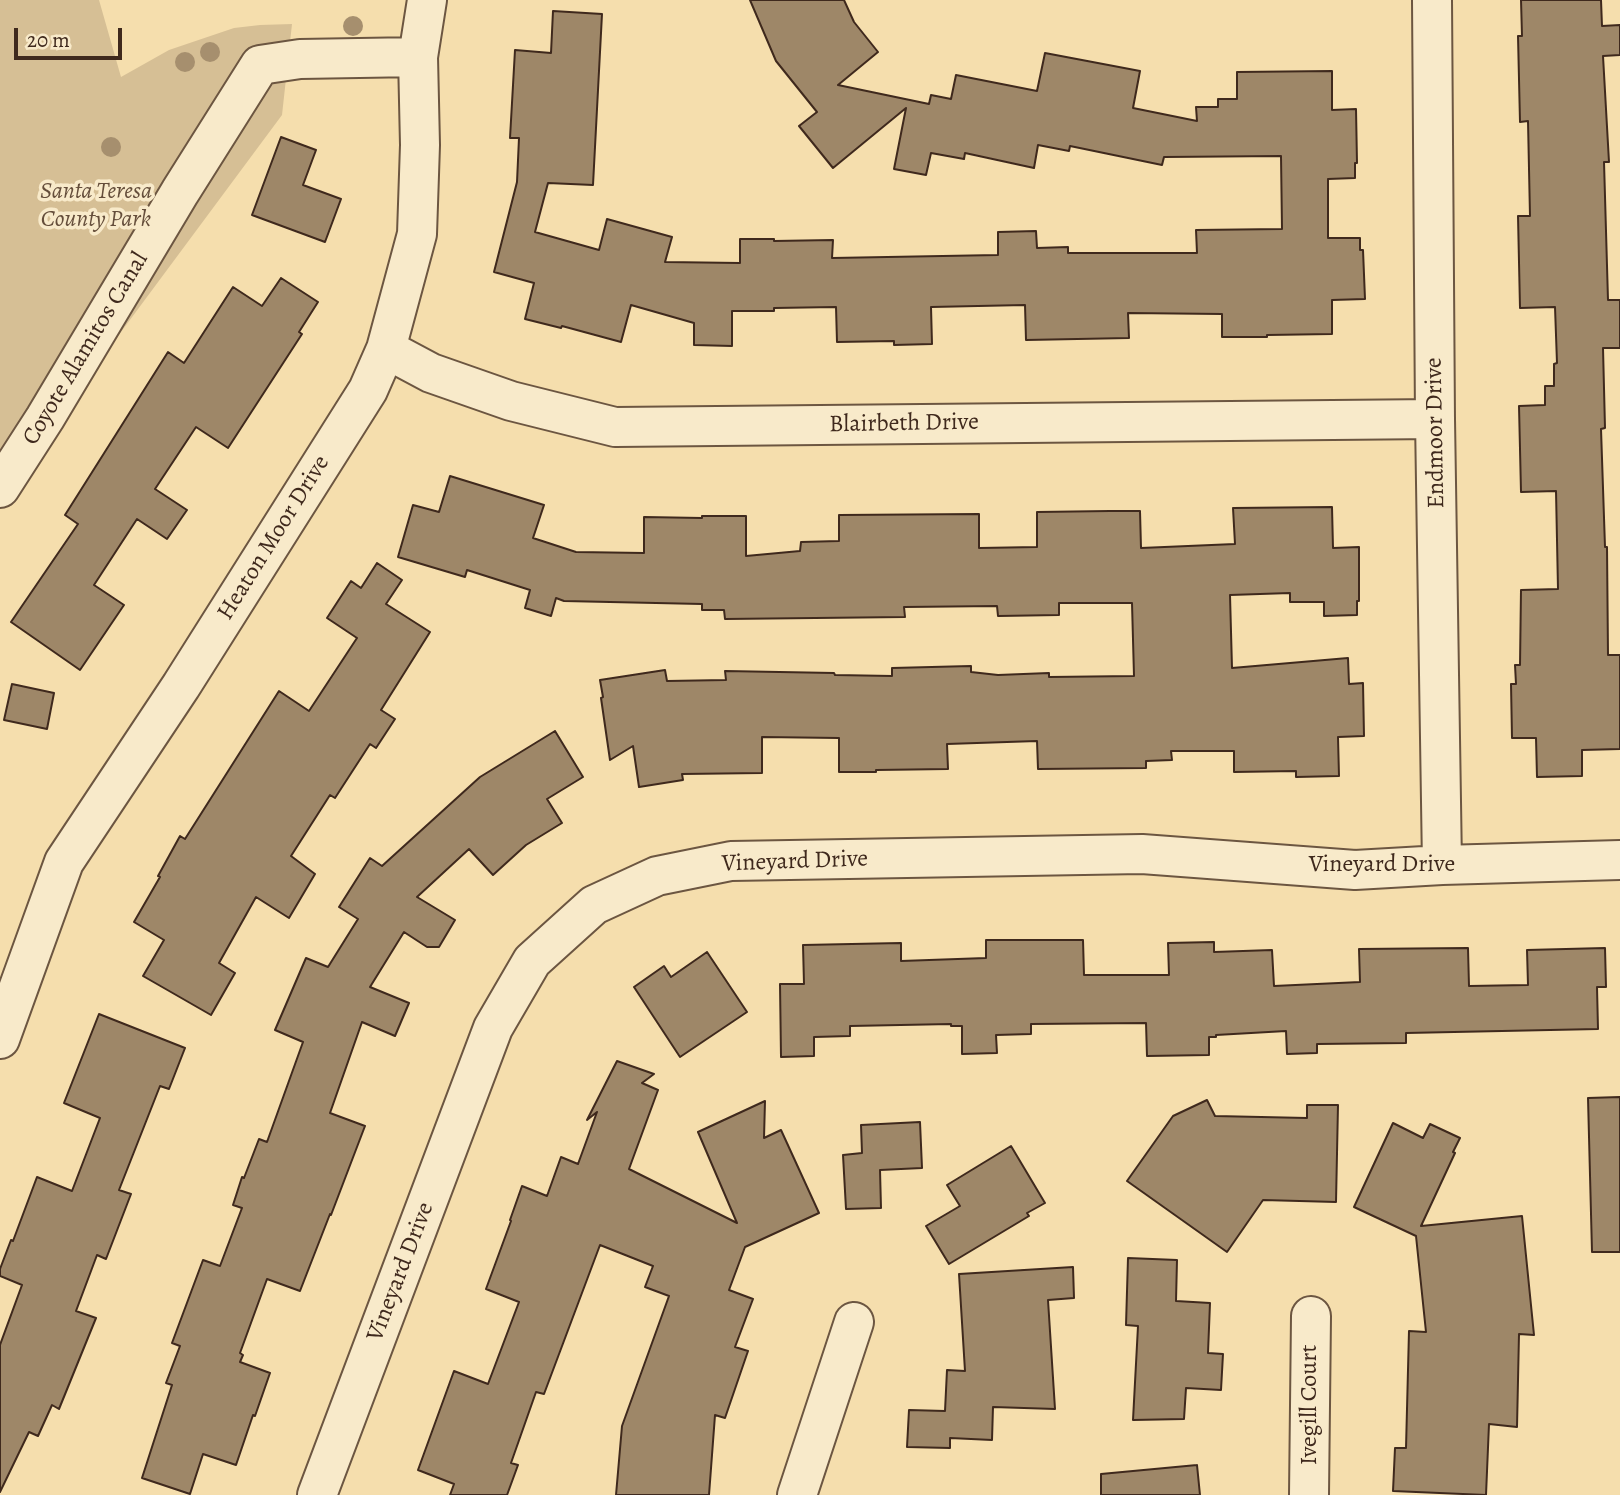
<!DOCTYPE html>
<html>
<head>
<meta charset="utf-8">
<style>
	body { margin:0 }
	#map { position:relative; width:1620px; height:1495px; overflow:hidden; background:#f5dead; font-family:Alegreya,serif }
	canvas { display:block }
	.scale { position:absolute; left:14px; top:28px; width:108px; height:32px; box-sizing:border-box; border:4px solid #3f291d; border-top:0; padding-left:9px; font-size:21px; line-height:24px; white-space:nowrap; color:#3f291d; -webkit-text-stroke:5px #f8eaca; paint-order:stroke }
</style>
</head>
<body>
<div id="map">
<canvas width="1620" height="1495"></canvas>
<div class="scale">20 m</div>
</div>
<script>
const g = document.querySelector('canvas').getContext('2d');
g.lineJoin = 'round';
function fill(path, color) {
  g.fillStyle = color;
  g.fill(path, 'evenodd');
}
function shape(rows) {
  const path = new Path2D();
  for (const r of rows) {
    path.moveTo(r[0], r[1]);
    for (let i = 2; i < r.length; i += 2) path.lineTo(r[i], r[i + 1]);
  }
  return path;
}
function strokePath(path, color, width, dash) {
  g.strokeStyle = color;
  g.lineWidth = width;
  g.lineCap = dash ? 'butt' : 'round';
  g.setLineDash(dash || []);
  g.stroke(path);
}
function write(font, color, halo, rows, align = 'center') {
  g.font = font + ' Alegreya,serif';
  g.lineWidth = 7;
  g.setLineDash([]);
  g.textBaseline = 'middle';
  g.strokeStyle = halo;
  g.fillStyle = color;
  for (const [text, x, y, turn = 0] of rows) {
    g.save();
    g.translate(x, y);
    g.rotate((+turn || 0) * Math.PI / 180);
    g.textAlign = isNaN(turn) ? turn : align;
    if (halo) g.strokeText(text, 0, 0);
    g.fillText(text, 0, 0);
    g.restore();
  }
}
fill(shape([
	[0,0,99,0,121,77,169,50,234,28,260,25,292,24,282,115,0,495]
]), '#d6bf95');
const building = shape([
	[750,0,844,0,854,22,878,52,838,85,929,104,931,95,951,99,956,75,1037,91,1045,53,1140,71,1133,108,1197,121,1196,107,1218,107,1218,99,1237,99,1237,72,1332,71,1332,110,1356,109,1357,163,1355,163,1355,178,1328,179,1328,238,1360,238,1360,250,1363,250,1365,299,1332,300,1332,334,1267,335,1267,337,1222,337,1222,314,1128,313,1129,338,1026,340,1025,305,931,307,932,344,894,345,894,341,837,342,836,307,774,308,774,311,732,311,732,346,694,345,694,323,631,305,621,342,562,326,561,328,525,319,534,283,494,272,517,182,519,138,510,138,515,50,551,53,553,11,602,14,593,185,548,183,535,232,599,250,607,219,672,237,665,262,740,263,740,239,774,239,774,241,833,240,832,258,998,255,998,232,1036,231,1037,248,1068,247,1068,253,1197,253,1196,230,1282,229,1281,156,1164,157,1162,165,1070,146,1069,151,1038,145,1034,168,965,153,964,159,931,153,926,175,894,169,906,108,833,168,799,126,817,112,776,61,750,0],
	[1521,0,1601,0,1602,26,1620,25,1620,55,1603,56,1609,162,1604,162,1608,300,1620,300,1620,348,1603,348,1605,428,1601,429,1605,547,1607,547,1608,655,1620,655,1620,749,1582,750,1582,776,1537,777,1536,738,1512,738,1511,684,1516,684,1515,665,1520,665,1521,590,1558,589,1556,491,1521,492,1519,406,1545,405,1545,386,1554,386,1554,364,1557,363,1555,307,1520,308,1518,216,1530,216,1528,121,1520,122,1518,36,1522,36,1521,0],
	[281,137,316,150,303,185,341,199,325,242,252,215,281,137],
	[281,278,318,302,299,332,302,334,228,448,196,427,155,489,187,510,167,539,137,519,94,585,124,605,80,670,11,622,78,524,65,515,168,352,184,363,233,287,262,306,281,278],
	[450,476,544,505,533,538,576,552,644,553,644,517,702,518,702,516,746,516,746,556,800,551,801,542,839,541,839,515,979,514,979,548,1037,547,1037,512,1110,511,1140,511,1141,548,1235,544,1233,508,1332,507,1333,548,1359,547,1359,601,1357,601,1357,615,1324,616,1324,602,1290,602,1290,593,1230,595,1232,668,1348,658,1349,684,1363,683,1364,736,1338,737,1339,776,1296,777,1296,771,1234,772,1234,751,1171,751,1172,760,1146,761,1146,768,1038,769,1037,741,947,744,948,769,876,770,876,772,839,772,839,738,762,737,762,773,682,774,683,780,639,787,633,746,610,760,601,698,603,697,600,680,665,670,667,681,726,680,725,671,834,673,835,675,892,676,892,668,971,666,971,672,998,675,1049,673,1049,677,1134,676,1132,603,1059,603,1059,615,998,616,997,606,904,607,905,617,725,619,724,610,702,610,702,604,564,601,556,598,551,616,525,608,530,590,467,570,465,577,398,557,413,505,439,512,450,476],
	[377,563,402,580,386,604,430,632,381,710,395,719,376,748,370,744,335,798,330,795,291,856,315,874,289,918,256,897,219,963,235,973,211,1015,143,976,164,940,134,922,160,877,158,876,180,836,185,839,279,691,309,711,357,638,327,618,351,581,361,588,377,563],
	[12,684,54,693,47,729,4,720,12,684],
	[555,731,583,777,547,799,562,823,526,845,493,875,469,849,417,897,455,920,439,947,427,947,404,932,370,987,409,1003,395,1036,362,1022,330,1113,365,1126,331,1215,330,1214,300,1291,267,1279,240,1353,243,1355,240,1362,270,1373,255,1416,253,1415,236,1465,203,1454,190,1494,142,1478,172,1385,166,1383,180,1346,172,1343,203,1260,220,1266,242,1208,233,1205,242,1177,244,1178,259,1139,267,1142,303,1042,275,1030,306,958,328,967,358,919,339,907,370,858,382,866,480,777,555,731],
	[986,940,1083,940,1084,975,1169,975,1168,943,1214,942,1214,952,1272,950,1274,986,1360,982,1359,949,1468,948,1469,986,1528,985,1527,950,1605,948,1606,987,1597,987,1598,1029,1406,1033,1406,1043,1317,1044,1317,1053,1287,1054,1286,1031,1216,1035,1216,1037,1209,1037,1209,1055,1147,1056,1146,1023,1031,1024,1031,1034,996,1035,997,1053,962,1054,962,1026,951,1026,951,1024,850,1026,850,1036,814,1037,814,1056,781,1057,780,984,804,984,803,945,901,943,901,961,986,958,986,940],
	[707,952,747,1012,680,1057,634,987,664,966,671,977,707,952],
	[99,1014,185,1048,169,1089,160,1086,119,1190,131,1194,106,1259,97,1255,76,1311,96,1318,59,1409,52,1405,38,1436,29,1432,0,1492,0,1345,22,1285,0,1276,0,1269,11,1240,13,1241,37,1177,72,1191,100,1118,64,1103,99,1014],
	[617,1061,654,1074,642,1083,658,1090,629,1169,737,1223,698,1132,765,1101,764,1138,781,1130,819,1213,745,1247,729,1290,753,1299,735,1347,748,1351,725,1418,715,1415,709,1495,616,1495,622,1426,669,1296,645,1287,653,1266,600,1245,544,1394,536,1392,511,1463,518,1465,507,1495,450,1495,454,1484,418,1470,454,1371,488,1384,519,1302,486,1289,511,1221,510,1220,522,1186,547,1196,561,1157,578,1164,597,1112,587,1120,617,1061],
	[1620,1097,1620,1252,1592,1252,1588,1098,1620,1097],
	[1207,1100,1215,1116,1307,1118,1307,1105,1338,1105,1336,1202,1263,1200,1227,1252,1127,1181,1173,1116,1207,1100],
	[920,1122,922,1168,880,1170,881,1208,846,1209,843,1155,862,1153,861,1125,920,1122],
	[1393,1123,1423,1138,1430,1124,1460,1138,1453,1152,1455,1153,1421,1226,1522,1216,1534,1335,1519,1334,1517,1427,1489,1424,1486,1495,1393,1491,1395,1448,1406,1448,1409,1331,1426,1332,1416,1236,1354,1207,1393,1123],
	[1011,1146,1045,1203,1027,1213,1029,1216,949,1264,926,1226,960,1206,947,1185,1011,1146],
	[1128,1258,1177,1260,1176,1301,1210,1303,1208,1353,1223,1354,1221,1390,1186,1388,1184,1419,1133,1420,1138,1326,1126,1325,1128,1258],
	[1073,1267,1074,1298,1048,1300,1055,1409,993,1407,992,1440,950,1438,950,1448,907,1447,909,1410,945,1411,947,1370,965,1371,959,1274,1073,1267],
	[1197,1465,1200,1495,1101,1495,1101,1474,1197,1465]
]);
fill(building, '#9e8768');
strokePath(building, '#3f291d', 2);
const minor = shape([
	[1432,0,1435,419,1442,865],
	[386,349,431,373,511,401,615,427,1435,419],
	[0,488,45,418,180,192,260,65,300,59,418,57],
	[0,1039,64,862,181,686,368,390,386,349,417,234,420,145,418,57,427,0],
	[317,1495,493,1028,532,961,594,905,657,876,731,861,1142,854,1355,870,1442,865,1620,860],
	[797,1495,854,1322],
	[1309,1495,1311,1316]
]);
strokePath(minor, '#6c5641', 42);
strokePath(minor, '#f8eaca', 38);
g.fillStyle = '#a68f6e';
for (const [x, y] of [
	[353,26],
	[210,52],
	[185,62],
	[111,147]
]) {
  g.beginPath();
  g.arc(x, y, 10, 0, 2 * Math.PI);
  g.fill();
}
write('italic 24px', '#654e3b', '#f8eaca', [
	["Santa Teresa",96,192],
	["County Park",96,220]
]);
write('24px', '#3f291d', '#f8eaca', [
	["Coyote Alamitos Canal",86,349,-59],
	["Blairbeth Drive",904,424,-1],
	["Endmoor Drive",1436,433,-91],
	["Heaton Moor Drive",274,538,-58],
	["Vineyard Drive",795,862,-2],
	["Vineyard Drive",1382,865],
	["Vineyard Drive",401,1272,-69],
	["Ivegill Court",1310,1405,-90]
]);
</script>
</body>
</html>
